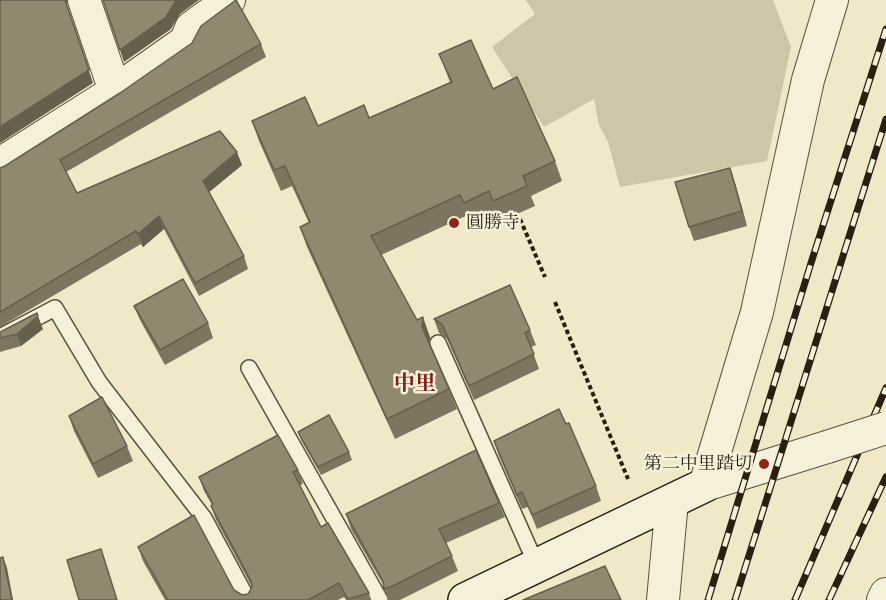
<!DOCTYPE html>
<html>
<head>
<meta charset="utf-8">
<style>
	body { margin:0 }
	canvas { display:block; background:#f0e8c6 }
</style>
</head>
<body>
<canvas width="886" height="600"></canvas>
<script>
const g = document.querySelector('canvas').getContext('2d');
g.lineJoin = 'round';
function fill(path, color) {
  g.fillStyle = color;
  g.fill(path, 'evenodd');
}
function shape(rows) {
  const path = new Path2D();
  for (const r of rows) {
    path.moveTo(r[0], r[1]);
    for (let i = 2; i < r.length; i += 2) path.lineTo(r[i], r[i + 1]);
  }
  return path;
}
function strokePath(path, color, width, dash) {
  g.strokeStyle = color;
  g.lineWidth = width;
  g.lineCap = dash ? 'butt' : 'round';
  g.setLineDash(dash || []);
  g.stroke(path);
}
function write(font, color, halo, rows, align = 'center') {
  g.font = font + ' "Old Standard TT","Noto Serif JP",serif';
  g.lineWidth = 5;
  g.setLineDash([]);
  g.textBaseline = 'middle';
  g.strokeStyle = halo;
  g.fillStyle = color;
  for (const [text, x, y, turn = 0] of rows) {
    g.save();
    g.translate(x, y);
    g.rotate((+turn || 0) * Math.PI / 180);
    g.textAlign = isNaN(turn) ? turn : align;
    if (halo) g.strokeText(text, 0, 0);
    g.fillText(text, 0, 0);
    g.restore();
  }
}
fill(shape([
	[526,0,773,0,791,47,767,161,620,187,608,142,599,125,594,99,544,127,492,47,535,14]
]), '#cec6a7');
const lane = shape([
	[0,337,55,308,99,382,204,518,248,600],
	[438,343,537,566],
	[249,368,380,600]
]);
const street = shape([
	[84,0,115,91],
	[0,164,115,91,186,41,191,28,229,0],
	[705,485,757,312,808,80,832,0],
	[705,485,827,447],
	[663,600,672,501],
	[883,600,886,594]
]);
const secondary = shape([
	[465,600,705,485]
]);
strokePath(lane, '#5c513f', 18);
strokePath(street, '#5c513f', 34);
strokePath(secondary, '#2a1f12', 36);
strokePath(shape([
	[520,219,545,277],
	[555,302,628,479]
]), '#2a1f12', 4, [4.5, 3]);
strokePath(lane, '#f5f0da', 15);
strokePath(street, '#f5f0da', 32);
strokePath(secondary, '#f5f0da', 33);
const rail = shape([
	[708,600,811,263,886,29],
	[735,600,886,119],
	[795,600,886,388],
	[829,600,886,477]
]);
strokePath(rail, '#2a1f12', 7);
strokePath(rail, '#f5f0da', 4.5, [14]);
const streetBridge = shape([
	[827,447,886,428]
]);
strokePath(streetBridge, '#5c513f', 34, []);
strokePath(streetBridge, '#f5f0da', 32);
fill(shape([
	[261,44,266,57,66,172,77,193,242,165,209,192,244,256,248,269,199,296,164,229,143,247,141,244,0,327,0,168,5,166],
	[439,54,493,89,555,161,562,181,531,196,535,206,501,221,496,212,471,223,468,215,381,255,417,320,430,337,429,344,449,389,457,409,395,439,307,247,300,227,309,223,292,186,281,191,259,141,252,121,318,126,369,118,450,82],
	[735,183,747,226,694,241,689,227],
	[134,306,208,323,213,338,165,365,140,320],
	[434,319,530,330,536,345,531,347,539,369,474,400,447,339,439,333],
	[43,329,21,346,0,352,0,332],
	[69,416,127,446,133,461,98,478,74,431],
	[298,432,349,452,352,460,321,475,301,440],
	[494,441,596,486,601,501,537,529,528,507,522,509,499,456],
	[298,470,303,484,300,485,321,527,369,593,371,600,346,600,344,597,338,600,165,600,143,561,138,547,234,590,242,595,248,594,252,587,216,520,211,506,212,505,204,491,199,477],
	[499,503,505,517,446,543,452,556,458,571,400,600,388,600,384,586,351,529,346,514]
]), '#7d7560');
fill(shape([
	[65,0,67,0,67,5,93,83,0,143,0,127],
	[176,0,199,0,180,14,171,29,124,62,120,50],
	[237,152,242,165,208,193,203,181],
	[730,168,735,183,747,226,742,211],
	[159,216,164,229,143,247,138,234],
	[38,316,43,329,21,346,17,334],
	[423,317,430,337,429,347,422,327],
	[3,557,7,568,13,600,12,600]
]), '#665f4e');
const building = shape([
	[0,0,65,0,89,70,0,127,0,0],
	[103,0,176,0,166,17,120,50,103,0],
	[236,0,261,44,60,160,77,193,220,131,237,152,203,181,244,256,195,283,159,216,138,234,136,231,0,312,0,168,5,166,120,93,192,43,201,26,236,0],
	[471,40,493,89,517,77,555,161,523,176,527,186,493,201,489,191,464,203,460,195,371,236,417,320,423,317,422,327,449,389,387,419,300,227,310,222,285,166,274,170,252,121,305,97,318,126,364,105,369,118,452,82,439,54,471,40],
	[730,168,742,211,689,227,675,182,730,168],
	[183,279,208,323,160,350,134,306,183,279],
	[510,285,530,330,525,333,534,354,469,386,442,324,434,319,510,285],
	[37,313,38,316,17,334,0,338,0,332,37,313],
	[102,397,127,446,93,464,69,416,102,397],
	[559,409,566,424,569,423,596,486,532,515,522,492,517,495,494,441,559,409],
	[329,415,349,452,318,467,298,432,329,415],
	[278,435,298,470,293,472,321,527,328,523,369,593,348,599,339,583,308,600,168,600,138,547,194,515,234,590,242,595,248,594,252,587,251,581,211,506,213,504,199,477,278,435],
	[476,450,499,503,439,529,452,556,393,586,384,589,383,581,346,514,476,450],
	[101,549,117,600,79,600,67,560,101,549],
	[3,557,12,600,0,600,0,558,3,557],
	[605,566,621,600,523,600,605,566]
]);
fill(building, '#918870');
strokePath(building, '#665f4e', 1.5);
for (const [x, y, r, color] of [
	[454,223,6,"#8f2418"],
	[764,464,6,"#8f2418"]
]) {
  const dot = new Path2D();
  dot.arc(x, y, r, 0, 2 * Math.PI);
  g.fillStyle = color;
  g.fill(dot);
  strokePath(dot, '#f5f0da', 2);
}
write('18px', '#2a1f12', '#f5f0da', [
	["圓勝寺",466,223],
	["第二中里踏切",752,464,"right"]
], 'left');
write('bold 21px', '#7a1f14', '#f5f0da', [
	["中里",415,384]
]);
</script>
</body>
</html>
